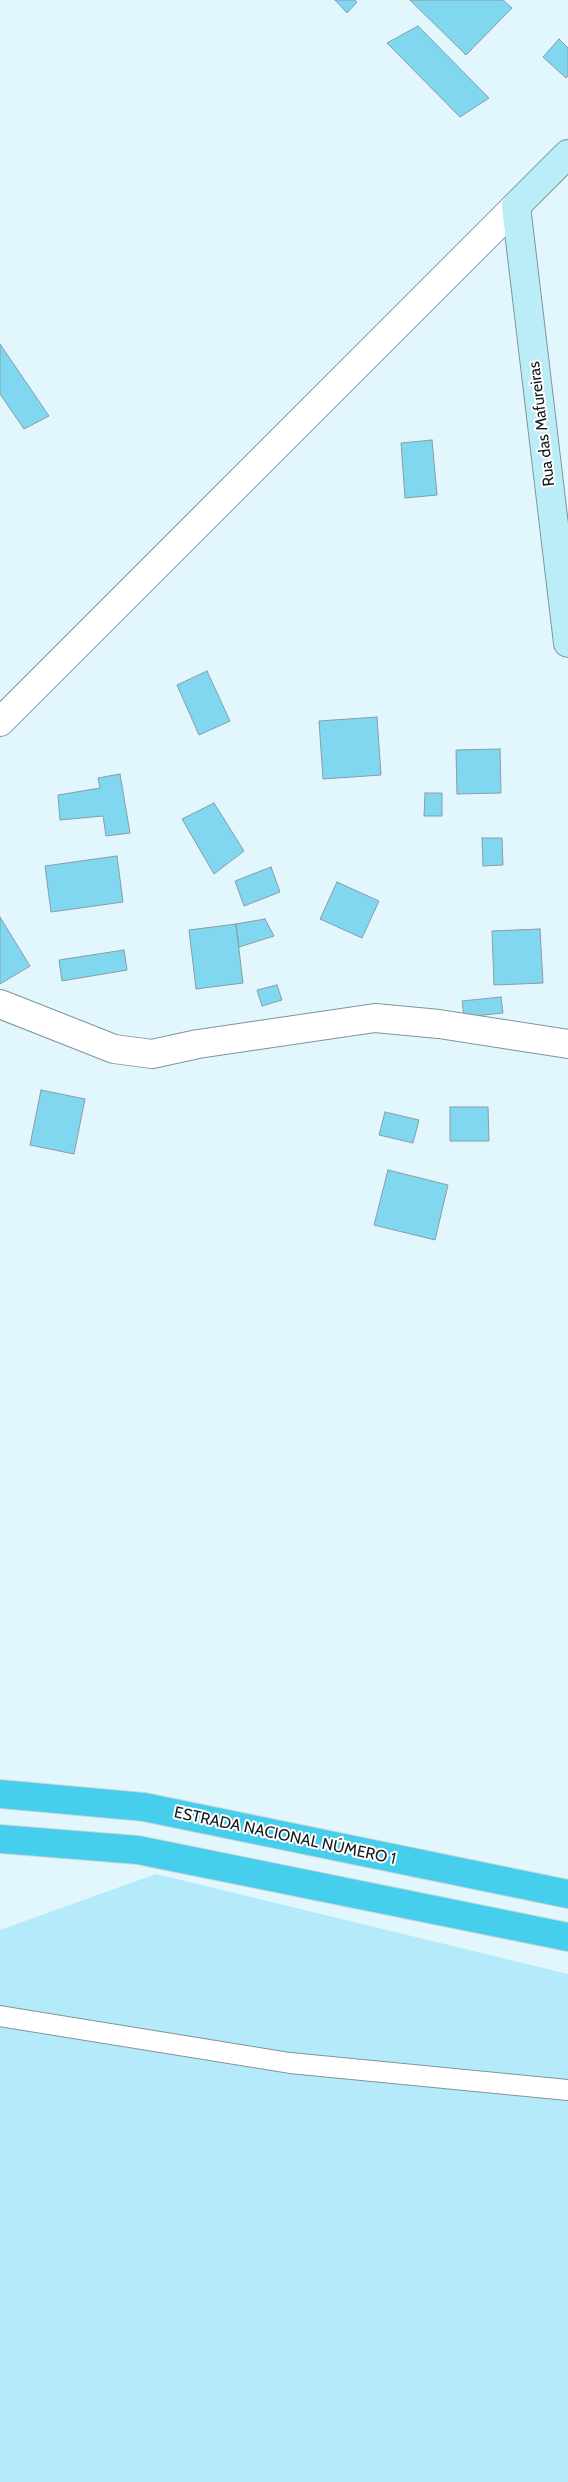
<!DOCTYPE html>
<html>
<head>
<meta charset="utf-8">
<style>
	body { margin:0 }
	canvas { display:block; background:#e1f6fd }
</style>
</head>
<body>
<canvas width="568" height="2482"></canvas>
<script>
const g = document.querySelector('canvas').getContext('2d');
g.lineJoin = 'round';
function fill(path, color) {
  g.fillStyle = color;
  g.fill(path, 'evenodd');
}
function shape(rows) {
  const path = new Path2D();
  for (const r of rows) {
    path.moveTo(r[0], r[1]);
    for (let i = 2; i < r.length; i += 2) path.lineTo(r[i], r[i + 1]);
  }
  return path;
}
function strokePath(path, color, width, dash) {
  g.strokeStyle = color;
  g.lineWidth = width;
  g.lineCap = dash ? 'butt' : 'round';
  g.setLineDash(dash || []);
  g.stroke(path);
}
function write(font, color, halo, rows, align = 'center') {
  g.font = font + ' Cabin,sans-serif';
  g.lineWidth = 4;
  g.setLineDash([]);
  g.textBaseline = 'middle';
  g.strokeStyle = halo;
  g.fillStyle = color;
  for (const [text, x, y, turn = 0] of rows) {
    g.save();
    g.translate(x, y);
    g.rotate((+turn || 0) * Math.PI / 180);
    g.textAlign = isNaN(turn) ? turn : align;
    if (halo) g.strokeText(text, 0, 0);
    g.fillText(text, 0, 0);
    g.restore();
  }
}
fill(shape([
	[156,1874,568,1974,568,2482,0,2482,0,1930]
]), '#b4eafa');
const building = shape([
	[335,0,355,0,357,2,347,13,335,0],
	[410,0,503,0,512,8,466,55,410,0],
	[418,26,489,98,460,117,387,43,418,26],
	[559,39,568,48,568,76,566,78,543,57,559,39],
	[0,344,49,416,24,429,0,394,0,344],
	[432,440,437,495,405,498,401,443,432,440],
	[207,671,230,721,199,735,177,685,207,671],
	[377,717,381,775,323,779,319,721,377,717],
	[500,749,501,793,457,794,456,750,500,749],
	[120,774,130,833,106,836,103,816,60,820,58,795,100,788,98,778,120,774],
	[425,793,442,793,442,816,424,816,425,793],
	[214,803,244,851,214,874,182,819,214,803],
	[482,838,502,838,503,865,483,866,482,838],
	[117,856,123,902,51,912,45,866,117,856],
	[271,867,280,892,244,906,235,881,271,867],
	[337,882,379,901,362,938,320,919,337,882],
	[0,917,30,966,0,984,0,917],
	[265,919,274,936,239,947,236,924,265,919],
	[236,924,243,983,196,989,189,930,236,924],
	[540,929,543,983,494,985,492,931,540,929],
	[124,950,127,970,62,981,59,960,124,950],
	[277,985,282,1000,262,1006,257,990,277,985],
	[501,997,503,1013,464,1017,462,1001,501,997],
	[41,1090,85,1099,74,1154,30,1145,41,1090],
	[450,1107,488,1107,489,1141,450,1141,450,1107],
	[385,1112,419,1120,413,1143,379,1135,385,1112],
	[388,1170,448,1185,435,1240,374,1225,388,1170]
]);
fill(building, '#81d7f0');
strokePath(building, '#899da4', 1);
const service = shape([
	[0,2016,290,2063,568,2090]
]);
const minor = shape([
	[0,1004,114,1049,152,1054,198,1044,375,1018,439,1024,568,1044]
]);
const tertiary = shape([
	[0,722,516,206]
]);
const secondary = shape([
	[568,154,516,206,568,643]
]);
const trunk = shape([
	[0,1794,144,1807,568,1894],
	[0,1839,138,1850,568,1937]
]);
strokePath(service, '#81959b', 22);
strokePath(minor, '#81959b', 30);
strokePath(tertiary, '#81959b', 30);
strokePath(secondary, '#81959b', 30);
strokePath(trunk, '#d5d6d6', 30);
strokePath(service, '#fff', 20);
strokePath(minor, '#fff', 28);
strokePath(tertiary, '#fff', 28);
strokePath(secondary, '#baedf8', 28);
strokePath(trunk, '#46cfec', 28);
write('16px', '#141b1e', '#fff', [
	["Rua das Mafureiras",542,424,-97],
	["ESTRADA NACIONAL NÚMERO 1",285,1836,12]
]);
</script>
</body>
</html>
